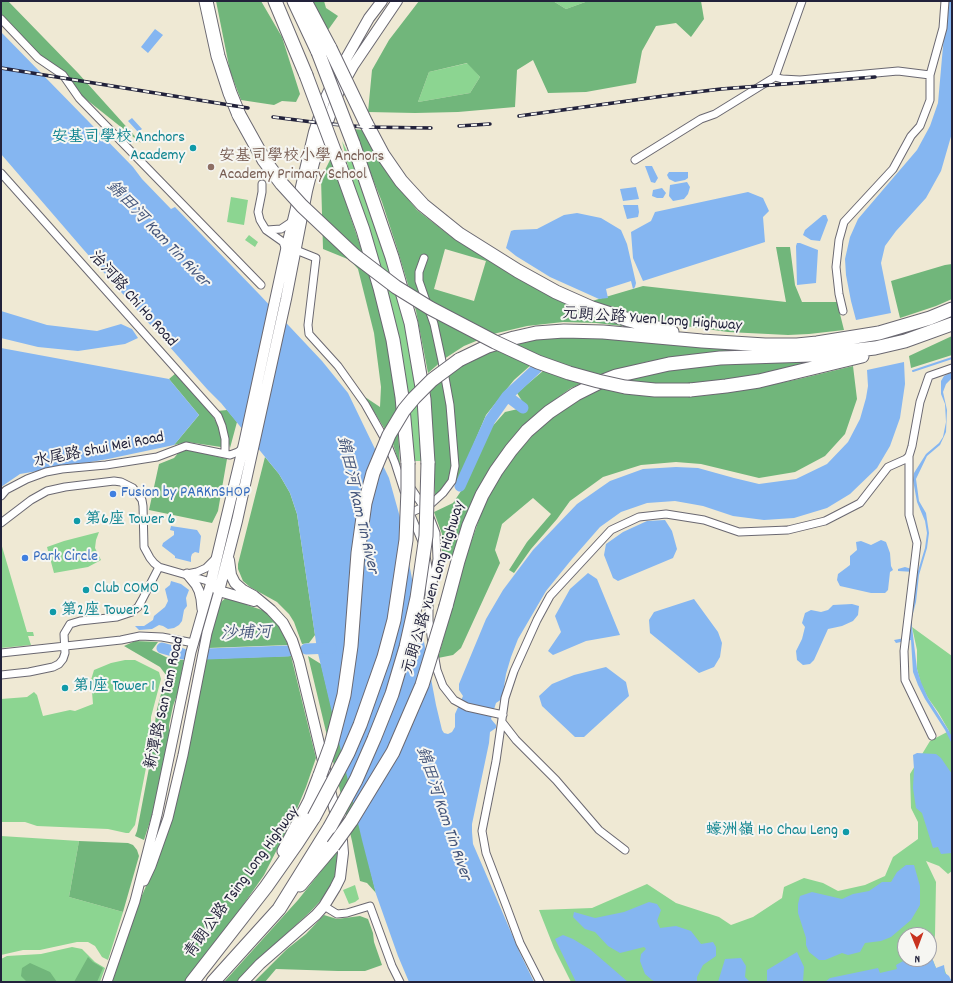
<!DOCTYPE html>
<html>
<head>
<meta charset="utf-8">
<style>
	body { margin:0 }
	#map { position:relative; width:953px; height:983px; overflow:hidden; background:#efe9d4; font-family:Dekko,sans-serif }
	canvas { display:block }
	.frame { position:absolute; inset:0; border:2px solid #22223b; pointer-events:none }
	.north { position:absolute; left:897px; top:927px; width:40px; height:40px; box-sizing:border-box; background:#f6f6f2; border:1px solid #a1a1a9; border-radius:50%; rotate:179deg; font-size:11px; font-weight:700; line-height:16px; text-align:center; color:#22223b }
	.north::after { content:''; display:block; margin:auto; width:14px; height:18px; background:#c8321e; clip-path:polygon(50% 0,100% 100%,50% 72%,0 100%) }
</style>
</head>
<body>
<div id="map">
<canvas width="953" height="983"></canvas>
<div class="frame"></div>
<div class="north">N</div>
</div>
<script>
const g = document.querySelector('canvas').getContext('2d');
g.lineJoin = 'round';
function fill(path, color) {
  g.fillStyle = color;
  g.fill(path, 'evenodd');
}
function shape(rows) {
  const path = new Path2D();
  for (const r of rows) {
    path.moveTo(r[0], r[1]);
    for (let i = 2; i < r.length; i += 2) path.lineTo(r[i], r[i + 1]);
  }
  return path;
}
function strokePath(path, color, width, dash) {
  g.strokeStyle = color;
  g.lineWidth = width;
  g.lineCap = dash ? 'butt' : 'round';
  g.setLineDash(dash || []);
  g.stroke(path);
}
function write(font, color, halo, rows, align = 'center') {
  g.font = font + ' Dekko,"LXGW WenKai TC",sans-serif';
  g.lineWidth = 4;
  g.setLineDash([]);
  g.textBaseline = 'middle';
  g.strokeStyle = halo;
  g.fillStyle = color;
  for (const [text, x, y, turn = 0] of rows) {
    g.save();
    g.translate(x, y);
    g.rotate((+turn || 0) * Math.PI / 180);
    g.textAlign = isNaN(turn) ? turn : align;
    if (halo) g.strokeText(text, 0, 0);
    g.fillText(text, 0, 0);
    g.restore();
  }
}
fill(shape([
	[553,1,588,1,566,9],
	[468,63,480,77,470,93,418,102,429,72],
	[342,141,362,182,399,297,418,388,422,461,412,461,409,422],
	[231,197,248,200,244,225,227,222],
	[249,235,258,242,255,247,245,240],
	[99,532,96,540,95,548,101,560,88,567,54,573,47,547,64,541],
	[1,543,27,632,33,632,34,636,28,636,31,645,1,648],
	[912,627,952,656,952,871,948,874,939,866,926,861,936,882,935,935,932,958,936,968,944,968,949,982,571,982,554,948,539,910,592,908,647,884,676,903,719,917,731,925,753,917,782,898,784,887,804,878,823,883,838,891,865,885,885,876,893,857,918,839,918,822,911,808,910,774,930,741,949,731,938,712,928,698,921,684,917,669,917,650],
	[905,935,929,935,929,959,905,959],
	[125,660,135,660,159,672,161,679,151,717,150,747,135,825,129,833,126,833,108,829,37,826,25,822,1,822,1,699,27,697,34,692,37,695,43,716,70,710,75,711,93,704,91,680,94,670,111,663],
	[1,836,79,841,69,897,123,912,108,960,102,957,95,946,88,942,77,942,40,950,23,950,1,955],
	[355,885,359,899,355,902,349,904,343,890],
	[72,947,82,949,95,962,105,968,100,982,1,982,1,959,7,956,41,954]
]), '#8cd591');
fill(shape([
	[1,1,8,1,78,73,141,143,82,96,65,72,40,55,1,14],
	[216,1,261,1,282,37,300,94,296,102,282,101,274,105,241,100,230,71],
	[312,1,324,1,326,8,338,16,328,30],
	[419,1,553,1,566,9,588,1,701,1,704,19,691,37,676,23,656,26,642,51,636,83,586,92,548,93,533,60,517,70,515,107,458,112,415,113,368,112,372,70,389,40],
	[467,63,480,77,470,93,418,102,429,72],
	[353,129,364,130,396,184,417,210,453,238,488,258,622,322,622,326,596,323,563,322,527,326,493,334,464,346,444,359,428,373,416,311,397,248,382,202],
	[445,249,486,261,474,301,434,289],
	[331,158,372,281,384,329,396,394,400,466,392,441,365,397,380,407,381,387,374,333,358,269,350,260,323,249,321,178],
	[776,247,790,247,795,285,802,302,837,302,844,330,809,334,788,335,728,332,678,325,637,317,592,301,643,286,786,302],
	[952,264,952,299,936,306,900,318,891,281,945,265],
	[571,335,760,352,681,357,646,362,616,370,592,379,571,388,538,412,509,442,488,471,466,515,452,560,442,558,442,534,434,512,453,503,463,488,490,429,505,412,518,409,523,413,527,409,517,393,550,365,541,356,514,380,486,415,458,481,435,496,430,389,452,371,507,343],
	[952,336,952,355,911,368,909,356],
	[819,361,746,378,704,384,668,386,668,397,710,395,751,389,799,379,853,366,857,399,845,434,825,456,795,472,759,478,701,464,676,462,641,465,603,477,570,501,557,519,531,549,514,573,509,570,527,542,551,514,533,498,502,524,495,550,500,563,461,648,453,655,438,658,468,551,482,511,497,480,514,456,534,434,554,416,576,401,597,390,622,381,652,373,688,367,731,364],
	[176,373,212,415,218,425,221,436,221,447,187,442,174,445,199,415,169,379],
	[227,410,237,422,230,448,224,423,217,411],
	[186,449,227,459,218,511,212,523,149,510,159,464,174,458,180,451],
	[265,457,279,474,290,493,297,514,315,635,309,643,302,644,294,622,289,614,277,602,250,587,243,581,238,569,238,564],
	[226,598,233,598,249,602,247,605,265,611,272,617,279,626,288,645,208,648,219,606,222,601],
	[135,641,158,642,152,650,170,659,184,660,178,692,173,706,169,725,169,737,153,812,144,840,135,836,137,831,153,747,156,713,166,675,160,667,124,646],
	[291,656,316,758,306,787,294,816,264,875,227,928,184,982,111,982,139,902,155,866,206,659],
	[308,656,321,664,376,893,367,883,360,881,352,841],
	[79,841,128,843,133,845,137,850,139,856,123,912,69,897],
	[338,850,339,859,337,869,332,883,323,898,310,912,264,954,236,982,224,982,298,900],
	[324,915,337,919,360,916,368,919,373,933,374,942,382,965,365,971,338,971,276,969,265,982,254,982,287,949,306,934],
	[88,957,93,962,103,968,97,982,74,982],
	[30,963,50,972,57,982,27,982,21,976,22,968]
]), '#71b67b');
fill(shape([
	[947,1,952,1,952,133,941,171,926,198,896,231,885,246,881,263,891,313,856,320,851,301,846,275,845,259,850,237,858,219,917,150,930,126,938,103],
	[155,29,163,35,148,53,141,47],
	[1,32,133,167,142,179,171,209,175,207,259,294,322,361,348,393,389,478,401,521,436,705,442,730,444,733,448,734,452,732,455,727,455,714,463,696,459,690,459,684,486,619,503,590,533,550,577,504,610,481,643,469,676,467,698,468,734,478,759,484,796,479,827,464,848,442,860,419,866,398,868,386,867,370,904,362,905,384,900,418,890,446,877,468,850,494,827,508,794,518,764,520,733,516,703,506,675,501,647,503,621,512,600,527,572,559,546,591,518,639,511,657,506,674,502,699,496,703,491,719,496,725,496,728,490,732,489,743,472,824,472,832,473,844,520,953,534,982,409,982,398,956,376,894,362,840,317,649,297,514,290,493,279,474,221,403,207,389,83,249,1,154],
	[132,118,142,129,138,132,128,121],
	[645,166,652,166,658,178,655,183,651,182],
	[669,172,688,172,688,178,685,180,675,182,669,179,667,175],
	[687,182,690,187,688,194,684,199,673,201,669,196,670,185],
	[636,187,639,199,623,201,620,189],
	[662,188,666,193,663,198,657,198,652,196,653,190],
	[748,192,763,198,769,211,763,217,765,242,643,281,633,258,631,232,651,221,655,212],
	[623,205,638,205,639,212,638,217,627,219],
	[577,213,601,218,621,230,627,244,636,283,635,287,633,289,631,281,606,289,608,298,599,299,550,277,516,256,506,248,511,231,514,230,537,229,564,215],
	[823,215,826,215,828,220,820,241,811,240,803,235,805,230],
	[797,243,800,243,818,250,816,283,797,285,796,246],
	[1,311,47,325,97,331,121,324,132,329,138,338,125,344,78,351,38,347,1,338],
	[1,348,169,379,199,415,174,445,108,459,20,474,1,487],
	[952,372,952,378,946,384,943,392,947,410,946,432,940,445,927,456,916,479,919,501,926,513,929,533,927,548,919,575,916,602,912,617,912,627,917,669,921,682,928,698,949,731,952,737,952,744,945,730,925,699,918,685,913,672,911,640,896,643,894,640,910,637,909,619,913,603,917,576,916,573,914,572,898,571,898,569,905,567,918,571,925,548,927,533,925,521,917,502,913,480,914,473,926,454,939,443,943,437,946,422,945,404,941,394,941,381,944,376],
	[665,520,672,531,677,549,673,558,618,581,613,578,604,555,606,544,623,532,647,521],
	[171,526,197,530,201,536,199,553,195,552,192,554,191,557,191,562,175,558,175,556,162,546,163,543,174,535,174,531,170,530],
	[881,540,886,542,890,553,891,566,893,570,890,572,888,590,885,593,871,593,840,586,837,580,838,574,850,565,850,556,857,550,856,542,861,541,871,545],
	[588,573,597,579,620,635,586,641,553,655,548,651,561,632,555,616,570,589],
	[171,581,181,584,189,590,186,598,187,606,184,610,182,621,179,625,174,628,168,629,163,626,159,625,152,629,139,630,135,626,144,626,153,620,154,616,165,607,168,601,165,589,170,585],
	[694,599,718,632,722,643,720,657,714,667,699,673,650,633,649,620,654,612],
	[852,604,859,606,858,615,853,621,842,626,828,629,814,660,810,664,803,665,797,660,796,651,802,639,805,627,802,623,805,613,811,610,821,612,828,610,833,605],
	[606,667,626,682,629,696,584,737,575,737,542,706,539,696,552,684,574,675],
	[917,753,936,754,941,758,952,774,952,853,941,854,938,847,933,848,922,813,916,808,913,788,914,769,913,755],
	[906,865,914,865,920,886,920,905,911,920,891,937,881,941,865,943,860,952,848,955,842,953,825,960,819,960,809,952,806,945,806,938,798,913,798,904,800,896,812,892,842,899,853,894,869,891,882,882,891,882,897,872],
	[649,902,657,904,661,910,657,921,660,928,676,926,691,931,701,944,713,942,716,947,716,956,703,965,697,977,697,982,656,982,652,980,645,974,640,961,641,954,646,949,644,947,620,953,608,946,595,932,585,929,573,917,574,912,595,918,624,912],
	[563,935,573,939,591,950,628,982,576,982,555,939],
	[797,952,804,967,803,982,767,982,767,970],
	[741,958,746,966,745,977,750,982,718,982,725,959],
	[929,958,932,958,936,968,944,965,945,973,949,976,952,982,825,982,830,978,878,968,880,973,897,969,896,965,905,960,909,962,913,961,915,965,923,963,923,959]
]), '#85b6f1');
strokePath(shape([
	[913,371,952,358]
]), '#85b6f1', 2);
strokePath(shape([
	[507,396,523,408],
	[460,486,490,420,507,396,537,368],
	[162,648,183,654],
	[306,649,331,648],
	[206,654,288,651]
]), '#85b6f1', 11);
const minor = shape([
	[1,19,38,58,63,75,79,98,261,285],
	[775,77,782,79,800,80,898,71,930,75],
	[635,160,701,119,715,114,775,77,802,1],
	[1,173,218,416,222,426,225,439,225,453],
	[262,184,262,192,258,212,260,220,266,230,283,242,286,250],
	[267,230,281,229,293,221],
	[296,250,316,258,308,325,309,334,338,366,365,404,387,443,395,463,404,491],
	[843,311,839,294,836,267,839,240,844,222,893,169,911,136,920,126,930,100,930,75,943,28,945,1],
	[909,456,909,515,917,543,904,651,905,680,932,736],
	[409,485,429,515,436,533,437,559,433,583],
	[1,496,6,490,27,479,46,472,62,469,106,465,157,457,186,446,230,455,238,452,243,448],
	[410,513,423,544],
	[410,513,432,503,443,493,452,481,455,466,450,405,442,361,434,324,419,281,419,272,424,258],
	[1,523,31,500,47,491,65,487,114,481,121,482,133,488,142,500,143,506,144,547,150,558,154,563,159,567,211,582],
	[426,556,429,573,429,621,432,643],
	[187,574,197,572,206,568,215,559],
	[1,653,121,640,140,636,162,637,194,643],
	[434,653,437,670,443,686,454,700,467,707,503,715],
	[1,675,29,672,53,667,59,664,63,659,65,653,64,634,70,624,80,621,117,617,132,612,138,607,142,600,159,567],
	[502,722,516,740,556,780,599,830,625,850],
	[324,906,337,914,347,913,370,906,392,966,400,982],
	[540,982,520,943,507,908,486,853,482,831,496,761,505,698,514,671,537,620,550,596,611,530,639,517,666,514,704,520,739,532,788,530,825,521,860,503,888,467,906,459,909,456,912,446,920,402,929,376,952,368]
]);
const tertiary = shape([
	[187,574,196,585,199,591,201,599,202,609],
	[144,881,151,866,168,818,183,755,207,633,219,591],
	[107,982,135,901,157,815,191,652,211,582]
]);
const secondary = shape([
	[229,560,231,575,235,583,243,590,254,596,271,610,283,623,292,640,299,661,315,727,342,841,343,853,340,878,335,888,324,906,316,915,260,964,243,982],
	[211,582,244,444,286,250,314,132,325,99,335,78,369,18,382,1],
	[215,587,219,591,254,601],
	[219,591,237,521,286,299,307,191,314,163,332,110,339,91,353,66,397,1]
]);
const motorway = shape([
	[206,1,218,56,230,93,239,115],
	[275,1,306,75],
	[294,1,318,52],
	[305,1,330,48],
	[366,123,383,155,401,181,423,205,459,234,518,271,556,292,592,308,629,320,672,332],
	[353,143,392,257,411,323,424,399,428,463],
	[340,166,363,230,380,288,393,340,402,397,408,463],
	[459,360,488,346,514,338,536,333,564,331,603,332,702,341,765,345,797,345,817,343,879,333,930,318,952,309],
	[690,390,726,386,759,381,862,356],
	[446,606,458,561,469,525,482,495,496,471,511,450,527,431,549,412,576,394,598,383,616,376,669,364,720,358,811,355,875,348,905,341,952,324],
	[284,851,310,801,320,775],
	[300,885,333,846],
	[192,982,266,887,297,843,314,817],
	[213,982,279,909,330,827]
]);
strokePath(minor, '#6a6871', 9);
strokePath(tertiary, '#6a6871', 11);
strokePath(secondary, '#6a6871', 12);
strokePath(motorway, '#6a6871', 15);
strokePath(minor, '#fff', 7);
strokePath(tertiary, '#fff', 9);
strokePath(secondary, '#fff', 10);
strokePath(motorway, '#fff', 13);
const rail = shape([
	[1,68,248,108],
	[519,116,671,95,721,89,875,77],
	[273,117,320,123,364,127,431,128],
	[459,126,490,124]
]);
strokePath(rail, '#22223b', 3.5);
strokePath(rail, '#f6f6f2', 2, [6]);
const motorwayBridge = shape([
	[330,48,366,123],
	[318,52,353,143],
	[306,75,340,166],
	[239,115,264,160,282,184,302,206,354,255,396,287,430,308,495,342,538,362,569,373,598,381,625,387,655,390,690,390],
	[320,775,331,745,344,695,351,646,358,553,365,503,373,473,389,435,404,410,414,398,432,380,459,360],
	[314,817,348,753,360,725,384,657,394,620,406,540,408,489,408,463],
	[330,827,356,780,374,739,392,694,406,647,417,598,426,536,428,463],
	[333,846,351,821,393,752,422,685,446,606]
]);
strokePath(motorwayBridge, '#6a6871', 15, []);
strokePath(motorwayBridge, '#fff', 13);
for (const [x, y, r, color] of [
	[193,148,4,"#0f9aa8"],
	[211,167,4,"#8d6e63"],
	[113,494,4,"#3f7fe0"],
	[77,521,4,"#0f9aa8"],
	[25,558,4,"#3f7fe0"],
	[86,590,4,"#0f9aa8"],
	[53,612,4,"#0f9aa8"],
	[65,688,4,"#0f9aa8"],
	[846,832,4,"#0f9aa8"]
]) {
  const dot = new Path2D();
  dot.arc(x, y, r, 0, 2 * Math.PI);
  g.fillStyle = color;
  g.fill(dot);
  strokePath(dot, '#f6f6f2', 1.5);
}
write('16px', '#0d838f', '#f6f6f2', [
	["安基司學校 Anchors",185,139,"right"],
	["Academy",185,157,"right"],
	["第6座 Tower 6",85,521],
	["Club COMO",94,590],
	["第2座 Tower 2",61,612],
	["第1座 Tower 1",73,688],
	["蠔洲嶺 Ho Chau Leng",838,832,"right"]
], 'left');
write('16px', '#785e54', '#f6f6f2', [
	["安基司學校小學 Anchors",219,158],
	["Academy Primary School",219,176]
], 'left');
write('16px', '#22223b', '#f6f6f2', [
	["治河路 Chi Ho Road",132,300,48],
	["元朗公路 Yuen Long Highway",652,321,4],
	["水尾路 Shui Mei Road",99,451,-11],
	["元朗公路 Yuen Long Highway",435,588,-73],
	["新潭路 San Tam Road",166,703,-78],
	["青朗公路 Tsing Long Highway",243,883,-54]
]);
write('16px', '#366cbe', '#f6f6f2', [
	["Fusion by PARKnSHOP",121,494],
	["Park Circle",33,558]
], 'left');
write('italic 17px', '#45567b', '#f6f6f2', [
	["錦田河 Kam Tin River",157,235,46],
	["錦田河 Kam Tin River",356,505,77],
	["沙埔河",246,635,-2],
	["錦田河 Kam Tin River",442,814,71]
]);
</script>
</body>
</html>
